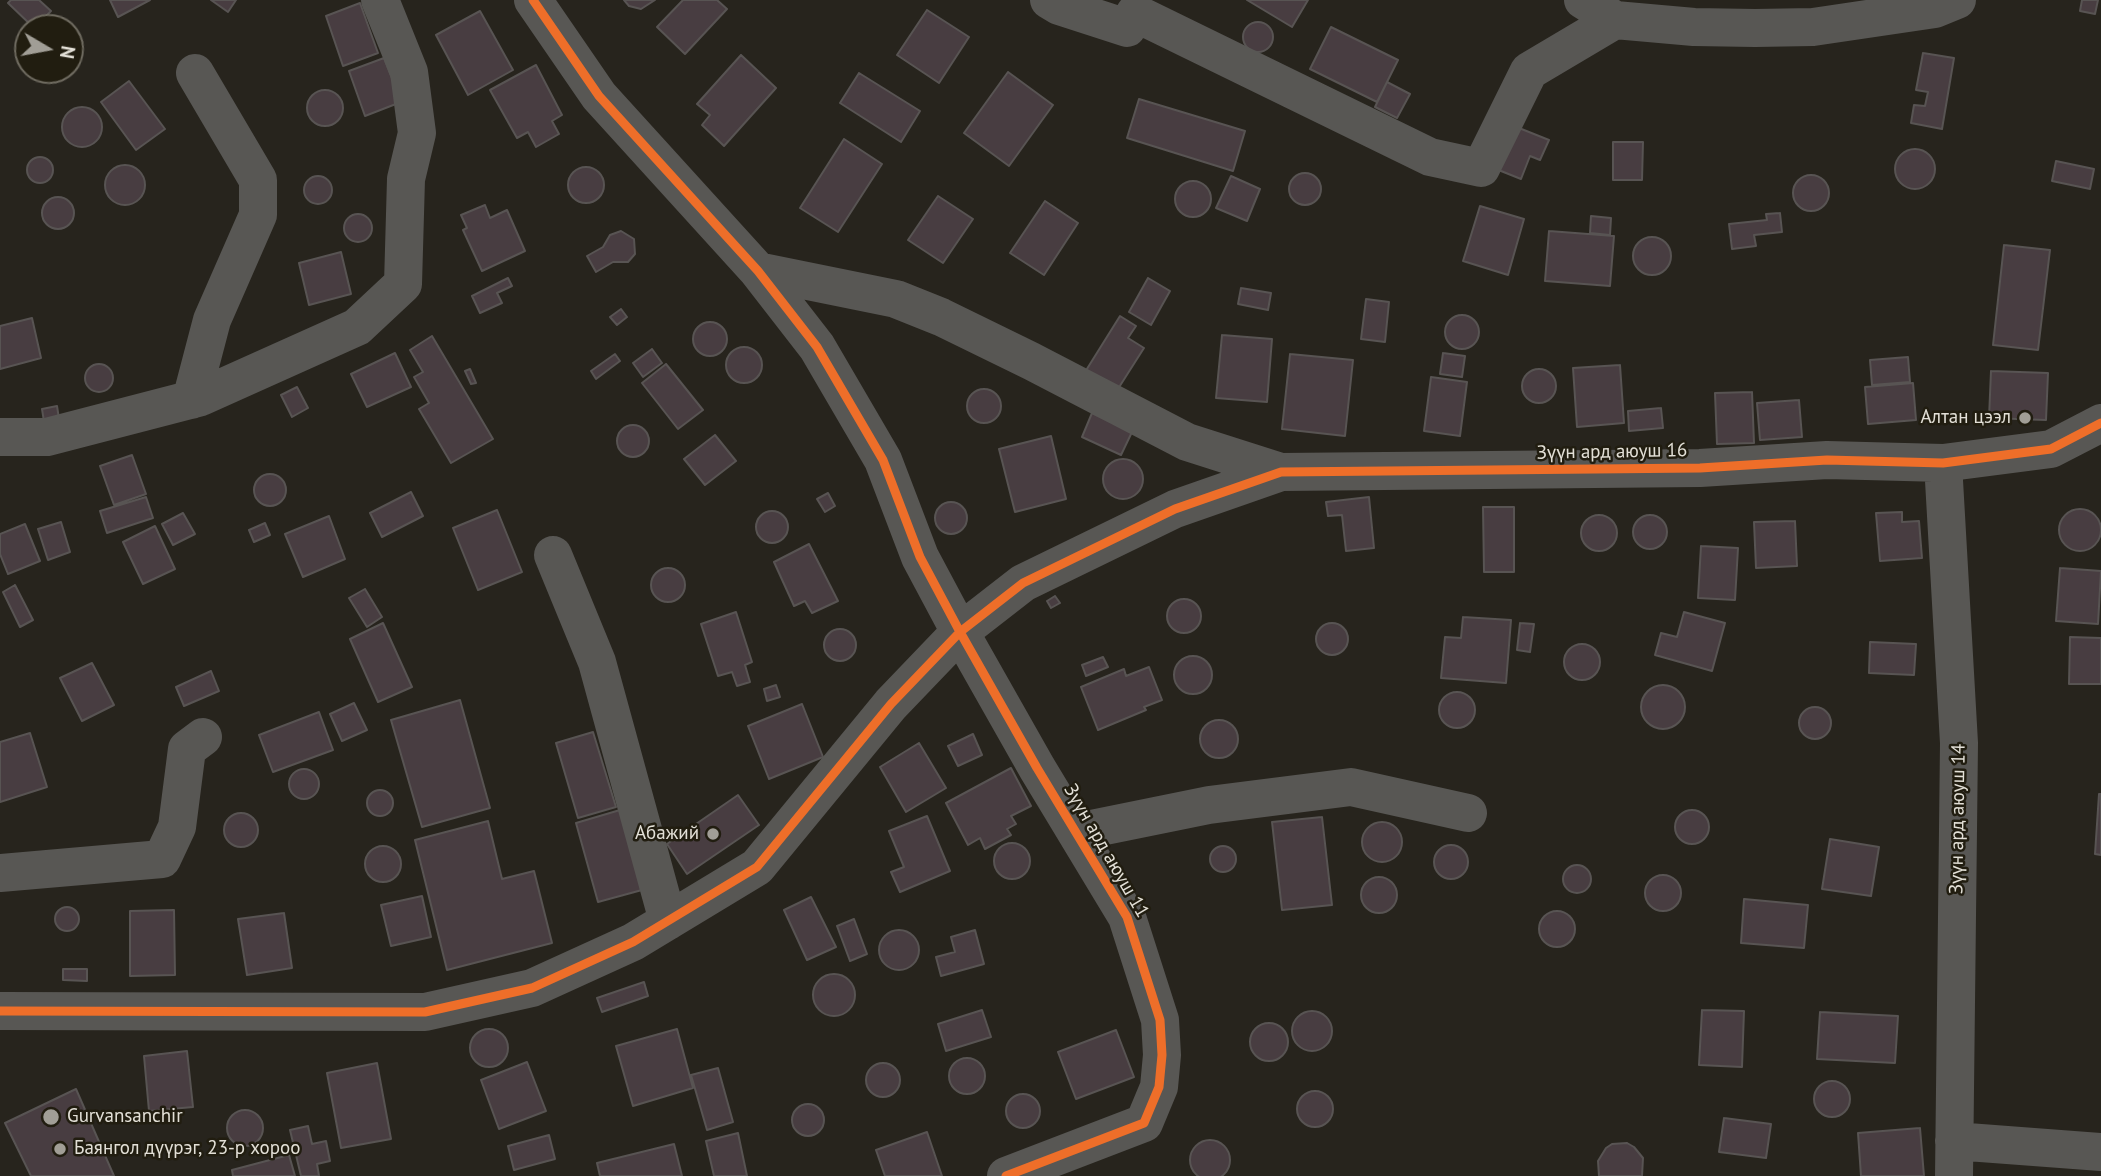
<!DOCTYPE html>
<html>
<head>
<meta charset="utf-8">
<style>
	body { margin:0 }
	#map { position:relative; width:2101px; height:1176px; overflow:hidden; background:#27241d; font-family:"PT Sans",sans-serif }
	canvas { display:block }
	.north { position:absolute; left:14px; top:14px; width:70px; height:70px; box-sizing:border-box; background:#211d10; border:2px solid #6f6b60; border-radius:50%; rotate:100deg; font-size:19px; font-weight:700; line-height:28px; text-align:center; color:#e3e0d7 }
	.north::after { content:''; display:block; margin:auto; width:24px; height:32px; background:#a19e96; clip-path:polygon(50% 0,100% 100%,50% 72%,0 100%) }
</style>
</head>
<body>
<div id="map">
<canvas width="2101" height="1176"></canvas>
<div class="north">N</div>
</div>
<script>
const g = document.querySelector('canvas').getContext('2d');
g.lineJoin = 'round';
function fill(path, color) {
  g.fillStyle = color;
  g.fill(path, 'evenodd');
}
function shape(rows) {
  const path = new Path2D();
  for (const r of rows) {
    if (r.length === 3) {
      path.moveTo(r[0] + r[2], r[1]);
      path.arc(r[0], r[1], r[2], 0, 2 * Math.PI);
      continue;
    }
    path.moveTo(r[0], r[1]);
    for (let i = 2; i < r.length; i += 2) path.lineTo(r[i], r[i + 1]);
  }
  return path;
}
function strokePath(path, color, width, dash) {
  g.strokeStyle = color;
  g.lineWidth = width;
  g.lineCap = dash ? 'butt' : 'round';
  g.setLineDash(dash || []);
  g.stroke(path);
}
function write(font, color, halo, rows, align = 'center') {
  g.font = font + ' "PT Sans",sans-serif';
  g.lineWidth = 5;
  g.setLineDash([]);
  g.textBaseline = 'middle';
  g.strokeStyle = halo;
  g.fillStyle = color;
  for (const [text, x, y, turn = 0] of rows) {
    g.save();
    g.translate(x, y);
    g.rotate((+turn || 0) * Math.PI / 180);
    g.textAlign = isNaN(turn) ? turn : align;
    if (halo) g.strokeText(text, 0, 0);
    g.fillText(text, 0, 0);
    g.restore();
  }
}
const building = shape([
	[11,0,39,0,51,11,34,28,8,3,11,0],
	[110,0,150,0,118,17,110,0],
	[211,0,236,0,228,12,211,0],
	[624,0,655,0,641,9,629,6,624,0],
	[683,0,717,0,727,9,685,54,657,27,683,0],
	[1247,0,1308,0,1292,27,1247,0],
	[2082,0,2098,0,2095,14,2080,11,2082,0],
	[360,3,378,53,343,66,326,16,360,3],
	[927,10,969,37,939,83,897,55,927,10],
	[480,11,513,70,468,95,436,35,480,11],
	[1258,37,15],
	[1331,27,1398,60,1377,102,1310,69,1331,27],
	[1923,53,1954,58,1942,129,1911,123,1914,105,1925,106,1928,92,1916,90,1923,53],
	[741,55,776,88,724,146,702,125,710,115,697,104,741,55],
	[384,58,401,102,365,116,349,71,384,58],
	[536,65,562,115,552,121,559,134,536,147,528,132,517,138,490,90,536,65],
	[1008,72,1053,105,1009,166,964,133,1008,72],
	[859,73,920,111,901,142,840,103,859,73],
	[129,81,165,129,136,150,101,102,129,81],
	[1387,82,1410,94,1397,118,1375,107,1387,82],
	[325,108,18],
	[1139,99,1245,131,1233,171,1127,138,1139,99],
	[82,127,20],
	[1514,126,1549,140,1540,160,1530,156,1521,179,1496,169,1514,126],
	[844,139,882,164,838,232,800,208,844,139],
	[1613,142,1643,142,1642,180,1613,180,1613,142],
	[1915,169,20],
	[40,170,13],
	[2056,161,2094,169,2090,189,2052,181,2056,161],
	[125,185,20],
	[586,185,18],
	[1305,189,16],
	[1811,193,18],
	[1231,176,1260,189,1247,221,1216,208,1231,176],
	[318,190,14],
	[1193,199,18],
	[938,196,973,219,943,263,908,240,938,196],
	[58,213,16],
	[1045,201,1078,223,1044,275,1010,253,1045,201],
	[485,205,490,218,507,210,525,251,482,271,463,230,467,228,461,215,485,205],
	[1480,206,1524,219,1508,275,1463,261,1480,206],
	[1780,213,1782,232,1754,235,1756,246,1732,249,1729,224,1767,220,1766,214,1780,213],
	[358,228,14],
	[1591,216,1611,218,1610,235,1590,233,1591,216],
	[621,231,634,239,635,254,628,262,613,262,596,272,587,256,603,247,610,235,621,231],
	[1549,231,1614,236,1610,286,1545,281,1549,231],
	[1652,256,19],
	[2004,245,2050,250,2038,350,1993,345,2004,245],
	[341,252,351,294,309,305,299,263,341,252],
	[508,278,512,286,497,293,502,303,480,313,472,296,508,278],
	[1148,278,1170,291,1151,325,1129,312,1148,278],
	[1241,288,1271,293,1268,310,1238,304,1241,288],
	[1366,299,1389,302,1385,342,1361,339,1366,299],
	[621,309,627,317,617,325,610,317,621,309],
	[1462,332,17],
	[1120,316,1136,326,1128,338,1144,348,1116,392,1085,372,1120,316],
	[32,318,41,358,0,369,0,326,32,318],
	[710,339,17],
	[1222,335,1272,339,1267,402,1216,398,1222,335],
	[432,336,493,439,451,463,419,409,429,403,414,377,423,372,410,350,432,336],
	[744,365,18],
	[652,349,662,363,643,377,633,363,652,349],
	[395,353,411,387,367,407,351,374,395,353],
	[1443,353,1465,356,1462,377,1440,374,1443,353],
	[615,354,620,361,596,379,591,371,615,354],
	[1290,354,1353,360,1345,436,1282,429,1290,354],
	[1908,357,1910,382,1872,385,1870,360,1908,357],
	[666,364,703,410,678,429,642,383,666,364],
	[99,378,14],
	[1620,365,1624,423,1577,427,1573,368,1620,365],
	[1539,386,17],
	[470,369,476,383,471,384,465,371,470,369],
	[1991,371,2048,373,2046,420,1989,418,1991,371],
	[1431,377,1467,382,1460,436,1424,431,1431,377],
	[1913,383,1916,420,1868,424,1865,387,1913,383],
	[297,387,308,408,292,417,281,395,297,387],
	[984,406,17],
	[1752,392,1754,443,1717,444,1715,393,1752,392],
	[1799,400,1802,437,1760,440,1757,403,1799,400],
	[57,406,60,425,45,428,42,409,57,406],
	[1661,408,1663,428,1629,431,1628,411,1661,408],
	[1092,413,1132,432,1121,455,1082,437,1092,413],
	[633,441,16],
	[715,435,736,461,705,485,684,459,715,435],
	[1051,436,1066,499,1015,512,999,449,1051,436],
	[132,455,146,494,114,505,100,466,132,455],
	[1123,479,20],
	[270,490,16],
	[411,492,423,516,382,537,370,513,411,492],
	[828,493,835,506,825,512,817,499,828,493],
	[146,497,153,518,107,533,100,511,146,497],
	[1369,497,1374,548,1346,551,1342,515,1328,516,1326,502,1369,497],
	[951,518,16],
	[1483,507,1514,507,1514,572,1484,572,1483,507],
	[2080,530,21],
	[497,510,522,572,478,590,453,528,497,510],
	[772,527,16],
	[1902,512,1902,522,1919,521,1922,558,1880,561,1876,513,1902,512],
	[183,513,195,534,173,545,162,524,183,513],
	[1599,533,18],
	[1650,532,17],
	[329,516,345,559,303,577,285,534,329,516],
	[1795,521,1797,566,1756,568,1754,522,1795,521],
	[61,522,70,552,48,560,38,529,61,522],
	[265,523,270,535,254,542,249,530,265,523],
	[25,524,40,561,8,574,0,554,0,534,25,524],
	[155,526,175,569,143,584,123,542,155,526],
	[809,544,838,601,812,613,805,601,794,606,774,562,809,544],
	[1701,546,1738,548,1735,600,1698,598,1701,546],
	[668,585,17],
	[2060,568,2101,571,2098,624,2056,621,2060,568],
	[15,585,33,620,20,627,3,592,15,585],
	[365,589,382,617,367,627,349,598,365,589],
	[1055,596,1060,603,1051,608,1047,601,1055,596],
	[1184,616,17],
	[736,612,752,662,745,665,750,682,737,686,732,672,718,676,701,624,736,612],
	[1684,612,1725,623,1712,671,1655,655,1661,633,1677,637,1684,612],
	[1463,617,1511,620,1506,683,1441,678,1445,637,1461,638,1463,617],
	[1332,639,16],
	[383,623,412,687,378,702,350,639,383,623],
	[1520,623,1534,624,1530,652,1517,650,1520,623],
	[840,645,16],
	[2070,637,2101,638,2101,684,2069,684,2070,637],
	[1870,642,1916,644,1914,675,1869,673,1870,642],
	[1582,662,18],
	[1193,675,19],
	[1103,657,1108,667,1086,676,1082,665,1103,657],
	[92,663,114,705,82,721,60,678,92,663],
	[1149,667,1162,700,1144,707,1146,710,1098,730,1081,687,1124,669,1126,676,1149,667],
	[211,671,219,691,184,706,176,687,211,671],
	[1663,707,22],
	[776,685,780,697,767,701,764,689,776,685],
	[1457,710,18],
	[460,700,490,808,422,827,391,720,460,700],
	[354,703,367,730,342,741,330,714,354,703],
	[802,704,823,757,769,779,748,726,802,704],
	[1815,723,16],
	[319,712,333,750,273,772,259,735,319,712],
	[1219,739,19],
	[593,732,616,807,578,818,556,743,593,732],
	[30,733,47,787,0,802,0,742,30,733],
	[973,734,982,755,958,766,948,746,973,734],
	[919,743,946,788,906,812,880,767,919,743],
	[1011,768,1031,806,1011,816,1016,824,1007,829,1011,835,985,849,980,838,968,845,946,803,1011,768],
	[304,784,15],
	[380,803,13],
	[2099,794,2101,794,2101,855,2095,854,2099,794],
	[738,795,759,825,687,874,667,844,738,795],
	[1692,827,17],
	[620,810,642,890,598,902,576,823,620,810],
	[241,830,17],
	[927,816,950,871,900,892,891,872,904,867,889,831,927,816],
	[1322,817,1332,905,1282,910,1272,822,1322,817],
	[488,821,502,879,534,871,552,943,447,970,415,840,488,821],
	[1382,842,20],
	[1830,839,1879,847,1871,896,1822,889,1830,839],
	[1012,861,18],
	[1451,862,17],
	[1223,859,13],
	[383,864,18],
	[1577,879,14],
	[1663,893,18],
	[1379,895,18],
	[422,896,431,937,391,946,381,905,422,896],
	[811,897,836,947,807,960,784,910,811,897],
	[1744,899,1808,905,1804,948,1741,943,1744,899],
	[67,919,12],
	[174,910,175,975,130,976,130,911,174,910],
	[1557,929,18],
	[284,913,292,968,247,975,238,919,284,913],
	[854,919,867,954,850,961,837,926,854,919],
	[975,930,984,964,941,976,936,957,955,952,951,937,975,930],
	[899,950,20],
	[63,969,87,969,87,981,63,980,63,969],
	[834,995,21],
	[644,982,648,996,602,1012,597,998,644,982],
	[982,1010,991,1037,946,1051,938,1024,982,1010],
	[1702,1010,1744,1011,1742,1067,1699,1065,1702,1010],
	[1312,1031,20],
	[1820,1012,1898,1016,1895,1063,1817,1059,1820,1012],
	[1269,1042,19],
	[677,1029,693,1088,633,1106,616,1046,677,1029],
	[489,1048,19],
	[1116,1030,1134,1077,1076,1099,1058,1052,1116,1030],
	[187,1051,193,1107,149,1111,144,1056,187,1051],
	[967,1076,18],
	[527,1062,546,1111,499,1129,481,1080,527,1062],
	[883,1080,17],
	[377,1063,391,1139,341,1148,327,1073,377,1063],
	[718,1068,733,1122,707,1130,691,1075,718,1068],
	[1832,1099,18],
	[76,1089,114,1176,31,1176,5,1123,76,1089],
	[1315,1109,18],
	[1023,1111,17],
	[808,1120,16],
	[245,1128,18],
	[1724,1118,1771,1124,1766,1158,1719,1152,1724,1118],
	[308,1126,312,1144,326,1141,330,1161,317,1164,319,1176,301,1176,290,1130,308,1126],
	[1920,1128,1924,1176,1861,1176,1858,1133,1920,1128],
	[927,1132,942,1176,885,1176,876,1150,927,1132],
	[738,1133,747,1176,714,1176,706,1141,738,1133],
	[549,1135,555,1159,514,1170,508,1146,549,1135],
	[1210,1160,20],
	[1627,1143,1634,1147,1643,1158,1642,1176,1599,1176,1598,1161,1606,1148,1612,1144,1627,1143],
	[674,1144,682,1176,600,1176,597,1163,674,1144],
	[289,1155,295,1176,233,1176,232,1170,289,1155]
]);
fill(building, '#483d41');
strokePath(building, '#585453', 2);
strokePath(shape([
	[533,0,599,96,758,271,817,347,883,460,920,557,960,632,1037,768,1127,917,1160,1020,1162,1055,1159,1087,1144,1123,1006,1176],
	[1049,0,1059,6,1127,28,1135,13,1430,157,1481,168,1529,71,1615,20],
	[1583,0,1615,20,1694,27,1755,28,1813,27,1935,9,1957,0],
	[758,271,896,299,941,317,1031,361,1187,442,1281,472],
	[191,400,212,320,258,215,258,180,195,73],
	[0,437,47,437,201,397,357,327,403,284,406,179,417,133,409,72,380,0],
	[1943,463,1959,743,1954,1176],
	[553,555,597,662,668,921],
	[1076,832,1209,805,1351,787,1468,813],
	[0,873,162,859,177,827,187,749,203,737],
	[0,1011,425,1012,532,988,633,942,757,867,891,704,960,632,1023,583,1175,509,1281,472,1700,468,1827,460,1943,463,2051,449,2101,423],
	[1954,1141,2101,1152]
]), '#585754', 38);
strokePath(shape([
	[533,0,599,96,758,271,817,347,883,460,920,557,960,632,1037,768,1127,917,1160,1020,1162,1055,1159,1087,1144,1123,1006,1176],
	[0,1011,425,1012,532,988,633,942,757,867,891,704,960,632,1023,583,1175,509,1281,472,1700,468,1827,460,1943,463,2051,449,2101,423]
]), '#ee6e29', 9);
for (const [x, y, r, color] of [
	[2025,418,7,"#a19e96"],
	[713,834,7,"#a19e96"],
	[51,1117,9,"#a19e96"],
	[60,1149,7,"#a19e96"]
]) {
  const dot = new Path2D();
  dot.arc(x, y, r, 0, 2 * Math.PI);
  g.fillStyle = color;
  g.fill(dot);
  strokePath(dot, '#211d10', 2.5);
}
write('19px', '#e3e0d7', '#211d10', [
	["Алтан цээл",2011,418],
	["Абажий",699,834],
	["Gurvansanchir",67,1117,"left"],
	["Баянгол дүүрэг, 23-р хороо",74,1149,"left"]
], 'right');
write('19px', '#e3e0d7', '#211d10', [
	["Зүүн ард аюуш 16",1612,452,-1],
	["Зүүн ард аюуш 14",1958,819,-89],
	["Зүүн ард аюуш 11",1106,851,60]
]);
</script>
</body>
</html>
